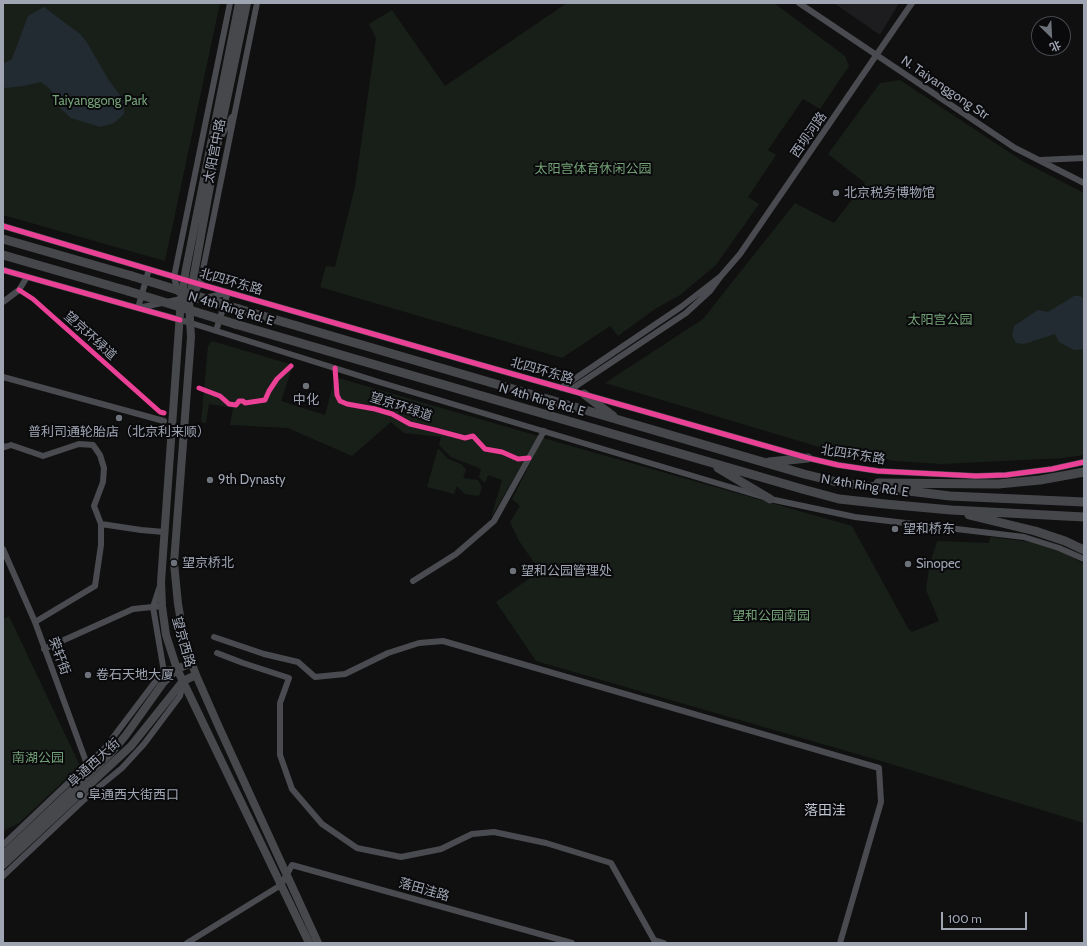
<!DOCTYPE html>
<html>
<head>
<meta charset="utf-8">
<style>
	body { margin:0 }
	#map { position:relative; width:1087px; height:946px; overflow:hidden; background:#101010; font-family:Cabin,"Noto Sans SC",sans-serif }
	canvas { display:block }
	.frame { position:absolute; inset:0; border:4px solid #9fa5b3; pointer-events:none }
	.north { position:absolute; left:1031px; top:16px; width:40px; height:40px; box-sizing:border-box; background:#0a0a0c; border:1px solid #46484f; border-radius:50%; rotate:156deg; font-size:11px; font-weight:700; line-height:16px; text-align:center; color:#9fa5b3 }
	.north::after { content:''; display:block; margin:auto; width:14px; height:18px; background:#6d717a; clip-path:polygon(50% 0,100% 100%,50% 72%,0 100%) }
	.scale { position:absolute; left:941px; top:912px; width:86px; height:18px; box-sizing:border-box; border:2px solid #9fa5b3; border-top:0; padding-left:5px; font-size:12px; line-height:14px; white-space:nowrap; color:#9fa5b3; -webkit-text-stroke:3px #0a0a0c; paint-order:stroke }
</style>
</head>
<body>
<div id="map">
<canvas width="1087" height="946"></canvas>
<div class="frame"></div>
<div class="north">北</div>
<div class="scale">100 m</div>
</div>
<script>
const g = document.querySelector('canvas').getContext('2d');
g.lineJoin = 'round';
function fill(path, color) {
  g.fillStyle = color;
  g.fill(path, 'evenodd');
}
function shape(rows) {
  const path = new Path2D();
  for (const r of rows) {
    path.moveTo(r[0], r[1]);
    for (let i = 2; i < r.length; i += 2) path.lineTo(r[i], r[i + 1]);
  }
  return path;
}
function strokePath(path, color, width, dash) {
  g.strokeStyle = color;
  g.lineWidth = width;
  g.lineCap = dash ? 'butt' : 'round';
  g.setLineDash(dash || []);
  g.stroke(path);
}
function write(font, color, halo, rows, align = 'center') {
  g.font = font + ' Cabin,"Noto Sans SC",sans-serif';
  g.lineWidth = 4;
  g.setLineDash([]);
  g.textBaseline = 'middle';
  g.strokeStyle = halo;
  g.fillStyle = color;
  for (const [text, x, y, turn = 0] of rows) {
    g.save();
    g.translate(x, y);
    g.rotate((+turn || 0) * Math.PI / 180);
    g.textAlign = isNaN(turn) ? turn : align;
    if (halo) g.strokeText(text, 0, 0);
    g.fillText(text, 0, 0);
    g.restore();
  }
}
fill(shape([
	[834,3,899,3,880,35]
]), '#1d1d1f');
fill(shape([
	[3,3,220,3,165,261,3,215],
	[567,3,774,3,845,56,849,66,820,109,803,99,768,150,776,155,748,197,759,204,716,265,680,295,655,309,618,336,610,326,562,358,320,287,326,266,335,267,355,187,376,38,369,24,392,10,445,86],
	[900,80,1024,162,1084,193,1084,455,1063,458,941,464,895,461,836,452,605,383,703,319,795,203,834,223,865,183,828,154,880,83],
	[212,341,293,365,281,401,325,415,335,377,538,436,491,518,502,480,488,475,485,483,479,477,481,469,451,457,439,445,441,437,404,433,391,422,352,456,288,428,230,425,233,408,209,404,206,423,201,422,208,346],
	[543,438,852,526,908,628,912,632,939,621,926,590,929,567,937,541,989,543,990,537,1032,542,1061,551,1084,564,1084,823,881,761,536,661,496,602,540,571,519,541,510,522,520,506,512,499],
	[438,448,448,459,461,464,466,469,463,478,478,480,482,487,479,496,465,494,457,486,454,494,427,487],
	[9,616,80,766,19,823,3,831,3,619]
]), '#181f19');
fill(shape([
	[44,7,80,34,86,41,108,79,124,101,124,114,114,123,100,127,71,118,60,108,59,101,50,89,41,82,23,86,6,88,3,87,3,64,12,59,28,16],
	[1074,296,1080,296,1084,299,1084,349,1074,350,1059,342,1055,334,1024,344,1016,343,1012,336,1014,326,1038,310,1048,312]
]), '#232b32');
strokePath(shape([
	[799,3,1015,148,1084,183],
	[222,135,232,117],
	[1040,160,1084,158],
	[3,226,192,282,467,361,808,458,838,465,878,471,976,476,1006,475,1052,469,1084,462],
	[149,269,138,308,181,299,189,302,226,293],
	[3,270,191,323,379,382,770,499,855,517,1024,537,1059,548,1084,559],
	[721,276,740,254,912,3],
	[178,292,174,277,230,3],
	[192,297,200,284,257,3],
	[3,302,19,290,27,277],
	[216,331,228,292],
	[3,377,164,421],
	[561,388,681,307,721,276,710,291,686,313,570,390],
	[3,446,5,447,11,445,43,456,79,444,93,445,100,455,104,468,103,482,94,506,101,524,101,545,95,586,35,622],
	[101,524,141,530,164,532],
	[3,549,35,622,88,767],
	[413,581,456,554,494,521,544,431],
	[160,586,153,607,164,672],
	[214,637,264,654,298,662,315,677,345,674,388,653,419,643,443,641,879,768,881,802,840,943],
	[44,649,133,609,162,606],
	[217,653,243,663,289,678,280,703,280,755,292,789,322,824,357,848,401,857,441,849,472,834,494,832,546,843,611,863,654,940,664,943],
	[3,845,105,748,164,670,177,669],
	[3,876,89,795,122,768,144,744,180,696,183,683],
	[187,943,281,885,292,865,572,943]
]), '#4a4b50', 6);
strokePath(shape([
	[239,3,186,269,181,299,161,582,162,606,166,635,177,669,309,943],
	[247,3,218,142,189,302,191,337,174,563,178,604,182,627,187,650,196,675,218,725,318,943],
	[3,855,111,753,126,735,163,683,177,669,191,663],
	[3,865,131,746,183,681,196,675]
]), '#46484b', 8);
strokePath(shape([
	[3,239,132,276],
	[3,255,128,291],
	[239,309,804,474,841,483,950,496,1084,502],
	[235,324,802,489,839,499,885,504,951,510,1084,517],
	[584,394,613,416],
	[769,462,808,458],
	[718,468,770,499],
	[878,483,998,484,1040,480,1084,472],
	[969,515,1035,531,1065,541,1084,550]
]), '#46474b', 9);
strokePath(shape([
	[132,276,239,309],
	[128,291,235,324]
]), '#46474b', 9);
strokePath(shape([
	[3,226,192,282,467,361,808,458,838,465,878,471,976,476,1006,475,1052,469,1084,462],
	[3,270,180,320],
	[19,290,33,299,160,412,164,413],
	[335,368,337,395,340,401,347,404,375,409,392,414,410,424,435,430,465,438,473,436,485,449,502,452,518,459,529,458],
	[199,388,220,396,229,404,236,405,239,401,243,401,245,403,265,400,269,391,277,379,291,366]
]), '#ea4096', 5);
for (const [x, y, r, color] of [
	[836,193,4,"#6d717a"],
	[306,386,4,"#6d717a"],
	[119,418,4,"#6d717a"],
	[210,480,4,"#6d717a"],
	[895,529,4,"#6d717a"],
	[174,563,4,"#6d717a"],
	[908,564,4,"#6d717a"],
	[513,571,4,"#6d717a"],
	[88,675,4,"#6d717a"],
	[80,795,4,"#6d717a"]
]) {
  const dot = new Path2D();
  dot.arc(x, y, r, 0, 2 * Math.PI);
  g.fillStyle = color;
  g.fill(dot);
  strokePath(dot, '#0a0a0c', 1.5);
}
write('13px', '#9fa5b3', '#0a0a0c', [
	["N. Taiyanggong Str",945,88,34],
	["西坝河路",809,135,-55],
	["太阳宫中路",215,151,-79],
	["北四环东路",231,282,16],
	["N 4th Ring Rd. E",231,309,17],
	["望京环绿道",90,336,42],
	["北四环东路",542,371,16],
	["N 4th Ring Rd. E",542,400,16],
	["望京环绿道",401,407,18],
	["北四环东路",853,455,9],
	["N 4th Ring Rd. E",865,486,9],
	["望京西路",183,642,74],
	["荣轩街",59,656,70],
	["阜通西大街",94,763,-42],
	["落田洼路",424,890,16]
]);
write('13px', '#73a176', '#0a0a0c', [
	["Taiyanggong Park",100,101],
	["太阳宫体育休闲公园",593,169],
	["太阳宫公园",940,320],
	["望和公园南园",771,616],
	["南湖公园",38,758]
]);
write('13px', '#9fa5b3', '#0a0a0c', [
	["北京税务博物馆",844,193],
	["中化",306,400,"center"],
	["普利司通轮胎店（北京利来顺）",119,432,"center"],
	["9th Dynasty",218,480],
	["望和桥东",903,529],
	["望京桥北",182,563],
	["Sinopec",916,564],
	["望和公园管理处",521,571],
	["卷石天地大厦",96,675],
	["阜通西大街西口",88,795]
], 'left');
write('14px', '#c0c4cf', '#0a0a0c', [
	["落田洼",825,811]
]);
</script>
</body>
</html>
